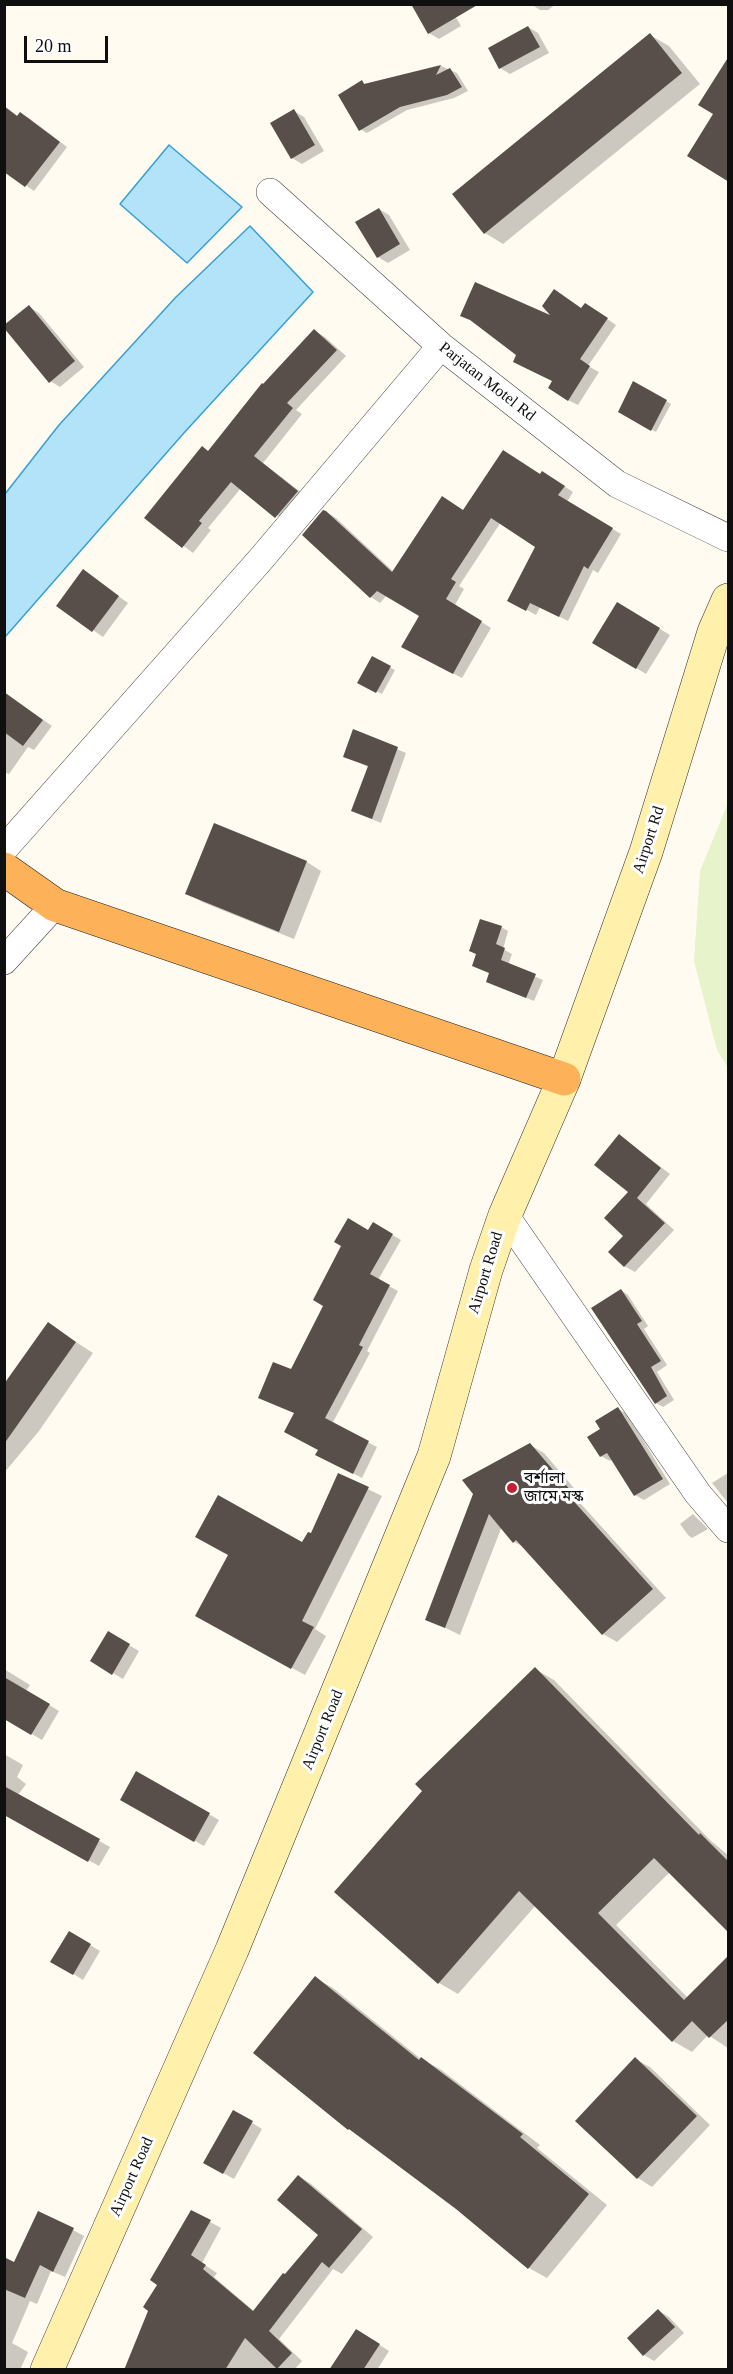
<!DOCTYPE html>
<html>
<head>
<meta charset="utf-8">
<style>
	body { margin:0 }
	#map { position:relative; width:733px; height:2374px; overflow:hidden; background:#fffbf1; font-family:"Times New Roman",serif }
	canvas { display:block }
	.frame { position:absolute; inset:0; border:6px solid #0f0f0f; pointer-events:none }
	.scale { position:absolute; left:24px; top:36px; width:84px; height:27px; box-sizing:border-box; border:3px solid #0f0f0f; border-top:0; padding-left:8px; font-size:18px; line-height:21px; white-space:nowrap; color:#0f0f0f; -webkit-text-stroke:4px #fff; paint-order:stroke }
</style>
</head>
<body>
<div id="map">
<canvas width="733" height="2374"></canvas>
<div class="frame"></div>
<div class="scale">20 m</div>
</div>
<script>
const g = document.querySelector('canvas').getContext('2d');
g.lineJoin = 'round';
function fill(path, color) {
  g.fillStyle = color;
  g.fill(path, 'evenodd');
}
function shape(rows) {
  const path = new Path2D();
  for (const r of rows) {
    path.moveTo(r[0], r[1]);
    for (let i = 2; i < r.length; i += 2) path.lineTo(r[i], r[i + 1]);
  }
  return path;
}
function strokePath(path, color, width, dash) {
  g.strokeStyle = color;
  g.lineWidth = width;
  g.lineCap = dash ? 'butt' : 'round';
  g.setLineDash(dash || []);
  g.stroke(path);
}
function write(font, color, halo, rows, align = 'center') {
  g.font = font + ' "Times New Roman","Noto Sans Bengali",serif';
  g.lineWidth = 6;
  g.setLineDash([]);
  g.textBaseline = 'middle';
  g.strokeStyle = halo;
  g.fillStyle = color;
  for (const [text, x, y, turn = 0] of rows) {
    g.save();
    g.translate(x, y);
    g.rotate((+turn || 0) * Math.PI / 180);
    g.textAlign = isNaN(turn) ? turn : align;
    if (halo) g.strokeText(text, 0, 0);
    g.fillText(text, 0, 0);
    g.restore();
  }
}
fill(shape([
	[728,803,728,1068,717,1050,694,961,700,871]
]), '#e7f3ca');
const water = shape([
	[169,145,242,207,187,263,120,204,169,145],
	[250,226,313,292,183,434,5,637,5,494,59,425,176,297,250,226]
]);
fill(water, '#b3e3f9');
strokePath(water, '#369fd4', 1.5);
fill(shape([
	[448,4,461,26,439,39,429,33],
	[531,4,556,4,548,10,540,10],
	[528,27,538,33,549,53,510,74,500,68],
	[650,35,669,46,700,84,503,244,485,233],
	[441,66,457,73,468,91,454,98,407,110,367,133,360,129,362,82,367,85],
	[4,106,19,117,21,114,29,118,67,147,34,191,4,170],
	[294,111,304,117,324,151,302,164,292,158,272,124],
	[379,209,389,215,410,250,388,263,378,257],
	[29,307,39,313,84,367,60,387,50,381],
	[582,309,594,310,616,325,588,366,599,372,578,405,568,400,554,381,555,319],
	[314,331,325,337,346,356,296,410,302,414,263,463,307,497,286,522,241,488,208,528,211,530,193,553,146,518,209,452],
	[634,383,671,404,656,432,620,412],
	[540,476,552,478,573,492,567,502,621,534,598,573,593,570,568,621,540,607,536,615,509,600,537,546,501,522,459,586,464,589,455,605,491,628,462,678,412,652,422,616,387,595,380,603,371,597,304,535,326,512,336,518,394,572,464,512],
	[84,571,128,603,103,637,58,606],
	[618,604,670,635,646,674,595,643],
	[372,658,395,670,382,694,359,682],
	[4,692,52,726,34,750,28,747,9,774,4,772],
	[354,731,406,753,381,823,362,815,369,767,345,756],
	[215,825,307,862,321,871,294,939,202,902,187,893],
	[501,927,508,931,503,949,512,954,508,965,543,980,534,1001,495,985,491,973,478,954],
	[620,1136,670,1174,646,1204,674,1230,635,1272,624,1266,630,1192],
	[374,1224,401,1240,378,1280,398,1291,367,1351,370,1353,332,1424,377,1447,362,1478,326,1459,295,1413,291,1371],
	[621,1290,628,1295,648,1326,644,1329,667,1365,657,1372,674,1400,663,1407,656,1403],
	[48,1324,93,1353,39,1431,4,1473,4,1386],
	[618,1409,627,1414,670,1484,644,1500,635,1495,613,1459,610,1461,601,1456,603,1430],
	[530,1445,544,1453,585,1501,581,1504,666,1598,617,1642,603,1634,526,1548,514,1542,502,1526,460,1635,427,1619],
	[728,1473,728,1503,712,1483],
	[339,1475,382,1496,315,1629,326,1636,305,1675,210,1623,230,1555,303,1544,311,1535],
	[693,1514,708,1529,692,1538,688,1535,680,1524],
	[108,1633,139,1651,123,1679,92,1661],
	[4,1669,30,1685,26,1691,59,1711,42,1740,11,1722,4,1708],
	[535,1669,554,1680,711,1841,728,1855,728,1931,670,1872,616,1925,688,1998,728,1957,728,2048,708,2035,692,2052,673,2041,536,1905,458,1994,439,1983,336,1892],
	[4,1754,23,1765,17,1777,26,1784,18,1795,110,1847,99,1866,6,1814,4,1816],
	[137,1773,219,1820,204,1846,122,1799],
	[70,1933,100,1951,83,1980,53,1961],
	[315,1978,333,1988,421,2059,440,2069,540,2145,537,2148,607,2205,547,2278,529,2268,457,2208,349,2129],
	[635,2059,650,2067,710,2125,652,2187,638,2178],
	[234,2112,262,2129,234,2179,205,2163],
	[298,2176,310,2183,373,2237,342,2274,333,2269,279,2339,302,2361,294,2370,126,2370,159,2285,192,2212,221,2228,202,2263,217,2273,214,2277,255,2312,320,2235],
	[73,2230,84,2236,65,2277,51,2271,37,2304,30,2301,12,2343,28,2352,20,2370,4,2370,4,2267,15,2263],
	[659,2311,669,2317,684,2333,654,2361,644,2355],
	[366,2336,389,2351,377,2370,334,2370]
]), '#0003');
fill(shape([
	[411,4,479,4,428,34],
	[528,26,540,47,499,69,488,48],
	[650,33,682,73,484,234,452,194],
	[729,56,729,182,687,156,713,114,698,105],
	[441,65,436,75,450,68,462,87,447,95,400,107,359,131,338,95,362,80,364,84],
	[4,106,17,116,20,112,60,142,25,187,4,172],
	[294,109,315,145,291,159,270,123],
	[379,208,400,244,377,258,355,222],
	[475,282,550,315,542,306,554,289,581,308,585,303,608,318,580,359,590,366,568,401,548,388,552,381,513,362,516,355,470,320,460,316],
	[29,305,75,361,49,383,4,328,4,325],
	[314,329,337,350,287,403,293,408,254,456,298,491,275,518,231,482,199,521,202,523,182,548,144,518,202,446,208,451,262,383,263,384],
	[633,381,667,400,651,431,618,412],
	[503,450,540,474,542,471,565,486,558,495,613,528,588,569,584,566,559,617,530,603,526,611,507,601,535,547,491,518,451,579,456,582,446,599,482,621,453,674,401,647,419,616,377,591,370,598,302,535,323,510,326,511,392,572,442,496,463,510],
	[83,569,119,596,92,632,56,606],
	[617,602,660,628,636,669,592,643],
	[372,656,391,666,376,693,357,683],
	[4,692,43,720,23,746,4,732],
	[353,729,398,747,372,819,351,811,368,766,343,757],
	[214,823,307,861,279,932,185,894],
	[480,919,502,926,496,944,505,948,501,960,536,974,526,998,486,982,489,973,472,966,476,954,469,951],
	[619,1134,661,1168,637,1198,665,1223,624,1267,608,1252,623,1236,604,1218,628,1192,594,1165],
	[348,1218,368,1230,373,1222,393,1234,370,1274,390,1285,359,1345,363,1347,325,1418,369,1441,353,1474,315,1455,318,1450,284,1432,294,1413,258,1398,273,1362,291,1369,323,1306,313,1300,341,1246,334,1242],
	[621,1289,642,1321,637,1324,661,1361,651,1367,667,1396,655,1404,591,1308],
	[48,1322,76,1342,4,1444,4,1384],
	[618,1407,663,1479,634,1496,607,1453,600,1457,587,1437,600,1429,595,1421],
	[530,1443,572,1492,568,1495,653,1589,602,1635,516,1540,513,1543,489,1514,445,1628,425,1620,473,1494,462,1480],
	[338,1473,369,1487,302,1621,314,1627,291,1669,195,1616,228,1555,195,1537,218,1495,302,1542,308,1532,311,1533],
	[108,1631,130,1644,112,1675,90,1661],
	[535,1667,699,1835,700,1833,729,1862,729,1933,654,1858,598,1913,684,2000,729,1955,729,2019,709,2038,692,2021,672,2042,519,1891,438,1984,334,1892,422,1791,415,1784],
	[4,1677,50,1704,31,1735,4,1719],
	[136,1771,210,1813,194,1842,120,1800],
	[4,1786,100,1839,88,1862,4,1815],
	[69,1931,91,1944,73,1975,50,1962],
	[315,1976,419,2060,421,2057,523,2134,520,2137,589,2194,528,2269,456,2209,349,2129,348,2130,253,2053],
	[635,2057,697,2116,637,2179,575,2121],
	[233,2110,253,2121,223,2174,203,2163],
	[298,2175,362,2229,329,2268,322,2262,269,2331,292,2353,277,2369,245,2338,225,2370,124,2370,148,2311,143,2307,157,2285,150,2280,191,2210,211,2220,191,2255,206,2265,203,2269,253,2311,283,2273,285,2274,318,2235,277,2200],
	[38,2211,74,2228,53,2272,40,2265,25,2298,4,2289,4,2257,14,2262],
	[658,2309,675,2327,643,2356,627,2338],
	[356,2329,380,2344,363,2370,329,2370]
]), '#584f4b');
const minor = shape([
	[270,192,441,346,617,484,728,538],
	[4,849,261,559,441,346],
	[4,961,55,905],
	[505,1215,698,1494,728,1529]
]);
const secondary = shape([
	[47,2370,232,1950,434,1456,486,1270,505,1215,564,1079,646,852,714,632,728,600]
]);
const trunk = shape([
	[4,869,55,905,564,1079]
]);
strokePath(minor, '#424242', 28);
strokePath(secondary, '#313131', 34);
strokePath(trunk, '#202020', 34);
strokePath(minor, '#fff', 27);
strokePath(secondary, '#fff0ac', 33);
strokePath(trunk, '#fdb25a', 33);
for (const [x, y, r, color] of [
	[512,1488,6,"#c71f32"]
]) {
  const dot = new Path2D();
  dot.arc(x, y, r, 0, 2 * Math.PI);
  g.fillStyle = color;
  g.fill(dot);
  strokePath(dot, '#fff', 2);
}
write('16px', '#0f0f0f', '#fff', [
	["Parjatan Motel Rd",487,382,38],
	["Airport Rd",649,840,-72],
	["Airport Road",486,1273,-73],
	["Airport Road",323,1730,-68],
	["Airport Road",132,2177,-66]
]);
write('16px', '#0f0f0f', '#fff', [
	["বর্শালা",524,1479],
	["জামে মস্ক",524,1497]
], 'left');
</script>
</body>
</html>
